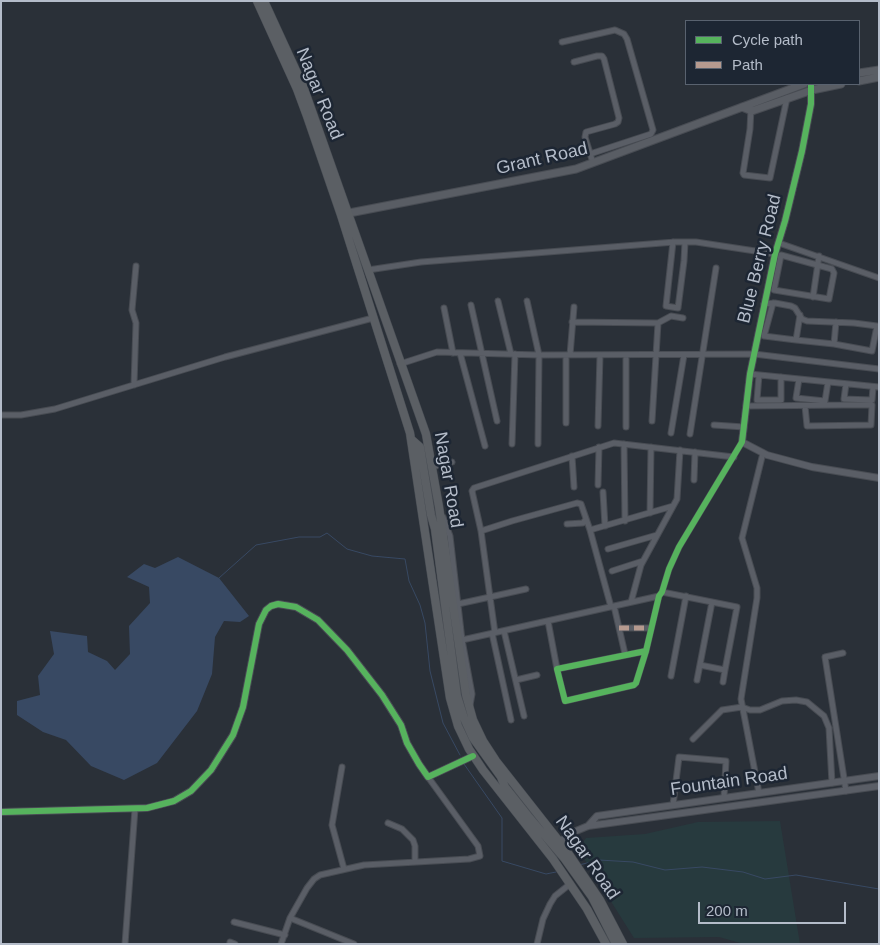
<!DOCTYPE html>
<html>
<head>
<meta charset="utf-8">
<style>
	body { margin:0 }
	#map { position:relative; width:880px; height:945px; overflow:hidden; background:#2a3038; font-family:Helvetica,sans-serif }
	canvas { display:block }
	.frame { position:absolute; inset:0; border:2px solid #b4bcc9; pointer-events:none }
	.legend { position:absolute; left:685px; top:20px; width:175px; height:65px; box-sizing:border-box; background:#1d2633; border:1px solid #59626f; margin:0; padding:6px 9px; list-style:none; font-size:15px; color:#b4bcc9 }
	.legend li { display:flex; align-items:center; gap:10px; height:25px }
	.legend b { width:25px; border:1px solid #59626f }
	.scale { position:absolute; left:698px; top:902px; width:148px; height:22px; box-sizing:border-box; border:2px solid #b4bcc9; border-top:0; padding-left:6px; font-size:15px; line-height:18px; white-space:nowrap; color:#b4bcc9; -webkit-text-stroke:4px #1d2633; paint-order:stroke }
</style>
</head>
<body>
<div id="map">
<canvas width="880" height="945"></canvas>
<div class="frame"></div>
<ul class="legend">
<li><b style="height:6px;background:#56b35d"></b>Cycle path</li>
<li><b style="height:6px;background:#b69a8f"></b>Path</li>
</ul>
<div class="scale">200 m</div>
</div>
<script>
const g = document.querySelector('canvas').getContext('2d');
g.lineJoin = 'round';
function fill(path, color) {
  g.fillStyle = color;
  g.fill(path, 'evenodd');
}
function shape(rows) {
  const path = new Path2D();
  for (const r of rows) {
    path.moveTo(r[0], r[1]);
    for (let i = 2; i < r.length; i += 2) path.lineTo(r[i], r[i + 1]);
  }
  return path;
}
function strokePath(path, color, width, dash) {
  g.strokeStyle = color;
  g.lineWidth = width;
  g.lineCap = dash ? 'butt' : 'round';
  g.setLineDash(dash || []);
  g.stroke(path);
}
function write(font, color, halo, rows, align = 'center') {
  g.font = font + ' Helvetica,sans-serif';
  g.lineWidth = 5;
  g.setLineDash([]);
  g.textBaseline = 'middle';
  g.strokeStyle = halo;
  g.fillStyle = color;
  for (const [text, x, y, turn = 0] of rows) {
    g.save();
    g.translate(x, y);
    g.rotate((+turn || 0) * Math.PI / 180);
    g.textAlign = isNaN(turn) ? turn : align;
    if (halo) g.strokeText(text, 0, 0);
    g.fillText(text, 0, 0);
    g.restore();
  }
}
fill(shape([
	[780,821,800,944,744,944,719,937,634,938,578,849,586,838,645,834,698,822]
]), '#273a3e');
fill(shape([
	[178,557,219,578,249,616,240,622,224,621,215,637,212,674,197,711,157,763,124,780,91,766,66,740,43,732,17,715,17,701,40,695,38,676,54,654,50,631,87,636,88,652,107,661,115,670,130,654,129,626,150,603,149,587,127,577,144,564,155,568]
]), '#384963');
strokePath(shape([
	[219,578,256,545,299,537,320,537,327,533,347,549,372,556,405,559,409,581,420,605,425,623,430,671,443,723,460,755],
	[464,764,502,818,502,861,546,874,556,872],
	[579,865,599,860,633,862,665,870,702,867,743,872,765,879,796,875,879,889]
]), '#384963', 1);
const minor = shape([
	[562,42,615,30,624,34,627,39,653,130,651,134,590,154],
	[574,62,597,56,602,56,604,59,619,118,618,122,615,124,586,132,585,137,593,163],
	[751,108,750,129,743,173,744,175,770,178,787,98],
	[673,242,666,306,678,308,684,261,685,242],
	[779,243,879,278],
	[781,255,832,269,834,273,829,299,774,290,781,255],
	[368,270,421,262,675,242,696,242,775,254],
	[813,297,819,256],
	[498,301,511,354],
	[527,301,539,355,538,444],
	[773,303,764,336,796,340,800,315],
	[764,304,775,303,791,306,795,308,802,319,807,321,854,323,877,326,872,351,834,344,796,340],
	[471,305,497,421],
	[444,308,453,353],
	[572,322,658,323,671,316,683,318],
	[834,344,836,322],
	[460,353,485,446],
	[570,355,574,307],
	[400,364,437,352,539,355,754,354,879,369],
	[750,374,879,387],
	[759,375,757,400,781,400,781,377],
	[799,379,796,398,825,401,828,382],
	[846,384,844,399,872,400,873,387],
	[134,385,136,323,132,310,136,266],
	[746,406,844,405,872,405,871,425,807,426,805,406],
	[1,415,21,415,55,409,225,357,373,318],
	[652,421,658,323],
	[566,423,566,355],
	[714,425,744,427],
	[598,426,600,355],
	[626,427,626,355],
	[671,433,684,355],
	[690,434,716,268],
	[512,444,515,354],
	[624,444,625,521],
	[572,456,574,487],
	[431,467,452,462],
	[694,480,695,452],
	[598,485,599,447],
	[603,492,605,526],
	[650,513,651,447],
	[443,517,450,536,462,640,472,694,470,705],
	[567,524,583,523,586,519],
	[590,530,673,506],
	[481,531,512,521,577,503,581,504,590,530,611,607],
	[608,549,657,535],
	[612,571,643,561],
	[662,592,737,607,725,670,700,665],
	[631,602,641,565,677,499,680,450],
	[458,604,490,597,481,531,472,491,474,488,614,443,734,457],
	[614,606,625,654],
	[548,621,557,669],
	[619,628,651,628],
	[504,631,524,716],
	[492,633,511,720],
	[495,633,490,597,526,589],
	[462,640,659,596],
	[646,651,557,669,565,701,634,685,636,683,646,651,659,596,662,592,669,569,679,547,742,442],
	[843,653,825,657,846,791],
	[671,676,686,596],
	[516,680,537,675],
	[697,680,712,602],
	[723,682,725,670],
	[693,739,722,710,742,707,750,710,760,710,782,701,796,700,807,702,824,716,829,728,832,783],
	[342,767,332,825,344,869],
	[759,793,741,699,757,598,757,588,742,538,763,453],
	[673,805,679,757,726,761,724,797],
	[388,823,402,829,413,840,415,846,415,862],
	[290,918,354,944],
	[234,922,285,935],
	[230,942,235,944],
	[125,944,135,809],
	[281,944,290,918,307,888,314,879,320,875,364,865,469,859,480,856,478,846,428,777],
	[537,944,543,919,550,904,555,896,570,884]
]);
const tertiary = shape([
	[811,84,811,104,802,151,785,221,775,254,750,374,742,442,767,455,812,467,879,478],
	[1,812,147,808,174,801,191,791,211,770,233,735,243,707,259,624,266,610,271,606,278,604,296,607,318,620,347,650,382,695,401,725,407,743,419,764,428,777,473,756],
	[588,826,597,816,879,776],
	[559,842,576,831,588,826,879,786]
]);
const secondary = shape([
	[859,73,879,70],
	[859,81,879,77],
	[742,107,752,111,812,90,841,84],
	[344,214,576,169,804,84]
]);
const trunk = shape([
	[257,1,297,89,307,116,341,215,410,433,450,698,458,726,469,749,483,770,553,859,587,909,606,944],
	[264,1,303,86,313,114,426,434,439,507,466,695,473,720,483,741,496,761,566,850,600,900,623,944],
	[411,439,420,447,431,515,435,529,457,696,464,718,473,738,501,777,505,787,528,816,564,858,592,897,616,944]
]);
strokePath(minor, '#484c53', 7);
strokePath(tertiary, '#484c53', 8);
strokePath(secondary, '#484c53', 9);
strokePath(trunk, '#474c53', 9);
strokePath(minor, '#5a5e66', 5);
strokePath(tertiary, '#5a5e66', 6);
strokePath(secondary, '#595d64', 7);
strokePath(trunk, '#5b5f64', 8);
strokePath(shape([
	[619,628,651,628]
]), '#b69a8f', 5, [10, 5]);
strokePath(shape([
	[646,651,557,669,565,701,634,685,636,683,646,651,659,596,662,592,669,569,679,547,742,442,750,374,775,254,785,221,802,151,811,104,811,84],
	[1,812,147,808,174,801,191,791,211,770,233,735,243,707,259,624,266,610,271,606,278,604,296,607,318,620,347,650,382,695,401,725,407,743,419,764,428,777,473,756]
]), '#56b35d', 6);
write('18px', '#b4bcc9', '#1d2633', [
	["Nagar Road",319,94,68],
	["Grant Road",542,159,-13],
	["Blue Berry Road",760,259,-76],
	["Nagar Road",448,480,80],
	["Fountain Road",729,782,-8],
	["Nagar Road",587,858,55]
]);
</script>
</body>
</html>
